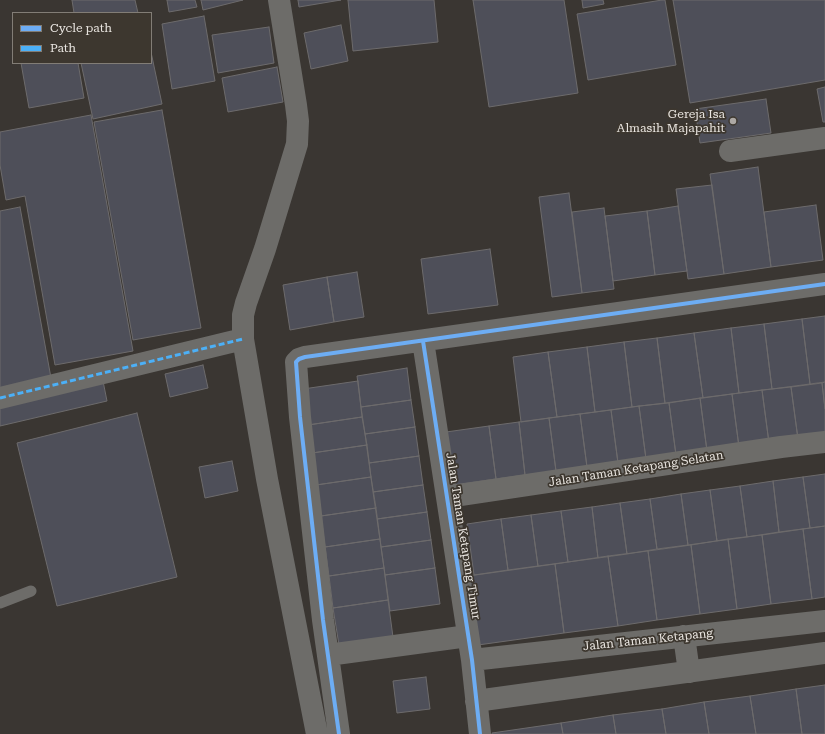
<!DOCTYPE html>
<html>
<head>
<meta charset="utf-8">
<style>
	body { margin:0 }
	#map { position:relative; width:825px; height:734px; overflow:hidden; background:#3a3632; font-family:"Roboto Serif",serif }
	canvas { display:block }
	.legend { position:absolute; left:12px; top:12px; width:140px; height:52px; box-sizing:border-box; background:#3d372f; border:1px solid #827d76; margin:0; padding:5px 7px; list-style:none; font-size:12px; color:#eae6e1 }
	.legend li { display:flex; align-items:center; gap:8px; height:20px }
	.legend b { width:20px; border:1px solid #827d76 }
</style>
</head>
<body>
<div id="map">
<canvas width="825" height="734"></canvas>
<ul class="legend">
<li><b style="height:5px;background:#6dadf4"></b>Cycle path</li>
<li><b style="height:5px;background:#4cb0f7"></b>Path</li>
</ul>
</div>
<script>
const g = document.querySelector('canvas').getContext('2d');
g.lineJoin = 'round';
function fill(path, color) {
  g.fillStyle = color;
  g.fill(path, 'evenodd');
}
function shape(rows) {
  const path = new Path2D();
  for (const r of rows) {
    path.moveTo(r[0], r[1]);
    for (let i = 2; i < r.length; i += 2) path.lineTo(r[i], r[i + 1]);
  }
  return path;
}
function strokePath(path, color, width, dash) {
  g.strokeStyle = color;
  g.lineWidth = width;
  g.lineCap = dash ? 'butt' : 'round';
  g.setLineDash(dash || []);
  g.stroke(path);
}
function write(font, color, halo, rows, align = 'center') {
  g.font = font + ' "Roboto Serif",serif';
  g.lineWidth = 3.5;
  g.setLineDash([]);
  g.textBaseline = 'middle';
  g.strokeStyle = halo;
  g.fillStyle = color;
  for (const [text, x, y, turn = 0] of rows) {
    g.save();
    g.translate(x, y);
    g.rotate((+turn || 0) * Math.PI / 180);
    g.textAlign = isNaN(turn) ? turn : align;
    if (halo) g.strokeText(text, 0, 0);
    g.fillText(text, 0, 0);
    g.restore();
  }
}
const building = shape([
	[72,0,135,0,138,13,74,13,72,0],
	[167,0,195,0,197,7,169,12,167,0],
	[201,0,243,0,203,10,201,0],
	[298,0,341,0,299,7,298,0],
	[348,0,434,0,438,42,353,51,348,0],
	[473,0,564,0,578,93,489,107,473,0],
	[582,0,603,0,604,4,583,8,582,0],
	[662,0,665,0,676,65,588,80,577,14,662,0],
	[673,0,825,0,825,80,690,103,673,0],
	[204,16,215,81,172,89,162,24,204,16],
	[341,25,348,61,311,69,304,33,341,25],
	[269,27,274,63,218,73,212,35,269,27],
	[151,52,162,104,93,119,81,63,151,63,151,52],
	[21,63,78,63,84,98,29,108,21,63],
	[277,67,283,102,228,112,222,78,277,67],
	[825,87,825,122,823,122,817,89,825,87],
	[766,99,771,133,700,143,695,109,766,99],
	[162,110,201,328,133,340,94,122,162,110],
	[91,115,133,351,55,365,25,196,6,200,0,165,0,132,91,115],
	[758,167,771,267,724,274,710,174,758,167],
	[712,185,724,274,688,279,676,189,712,185],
	[569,193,582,293,552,297,539,197,569,193],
	[816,205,823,260,771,267,764,212,816,205],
	[678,206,687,271,655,275,647,211,678,206],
	[20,207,51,378,0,388,0,211,20,207],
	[604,208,614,289,582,293,572,212,604,208],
	[647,211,655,275,613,281,605,216,647,211],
	[490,249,498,305,428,314,421,259,490,249],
	[357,272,364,317,334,322,327,277,357,272],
	[327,277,334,322,290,330,283,285,327,277],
	[825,316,825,382,810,384,802,319,825,316],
	[802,319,810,384,772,389,764,324,802,319],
	[764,324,772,389,739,393,731,328,764,324],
	[731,328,739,393,703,398,694,333,731,328],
	[694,333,703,398,665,403,657,338,694,333],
	[657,338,665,403,632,407,624,342,657,338],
	[624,342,632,407,595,412,587,347,624,342],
	[587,347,595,412,557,417,548,352,587,347],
	[548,352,557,417,521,422,513,357,548,352],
	[203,365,208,388,170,397,165,374,203,365],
	[407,368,411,400,361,407,357,376,407,368],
	[103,381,107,401,0,426,0,405,103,381],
	[358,381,362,417,308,425,303,389,358,381],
	[825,382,825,409,822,383,825,382],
	[822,383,825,409,825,436,798,439,791,387,822,383],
	[791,387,798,439,769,443,762,390,791,387],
	[762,390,769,443,739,447,732,394,762,390],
	[732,394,739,447,707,451,700,398,732,394],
	[700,398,707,451,676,455,669,403,700,398],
	[411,400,415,427,365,434,361,407,411,400],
	[669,403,676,455,646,459,639,406,669,403],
	[639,406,646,459,618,463,611,410,639,406],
	[611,410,618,463,587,467,580,414,611,410],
	[137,413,177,577,57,606,17,443,137,413],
	[580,414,587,467,556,471,549,418,580,414],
	[362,417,367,445,312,453,308,425,362,417],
	[549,418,556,471,525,475,519,422,549,418],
	[519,422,525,475,496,479,489,426,519,422],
	[489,426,496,479,453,485,446,432,489,426],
	[415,427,419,456,369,463,365,434,415,427],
	[367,445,371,477,316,485,312,453,367,445],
	[419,456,423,485,373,492,369,463,419,456],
	[232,461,238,491,205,498,199,467,232,461],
	[825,474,825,526,810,528,803,477,825,474],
	[371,477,376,508,321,516,316,485,371,477],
	[803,477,810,528,779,532,773,481,803,477],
	[773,481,779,532,747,537,740,486,773,481],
	[423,485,427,512,377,519,373,492,423,485],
	[740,486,747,537,717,541,710,490,740,486],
	[710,490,717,541,688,545,681,494,710,490],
	[681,494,688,545,657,549,650,499,681,494],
	[650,499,657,549,627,554,620,503,650,499],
	[620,503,627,554,598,558,592,507,620,503],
	[592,507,598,558,568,562,561,511,592,507],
	[376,508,380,539,325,547,321,516,376,508],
	[561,511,568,562,538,566,531,515,561,511],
	[427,512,431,540,381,547,377,519,427,512],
	[531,515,538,566,508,570,501,519,531,515],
	[501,519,508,570,474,575,467,524,501,519],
	[825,526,825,597,812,599,803,529,825,526],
	[803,529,812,599,771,604,762,535,803,529],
	[762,535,771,604,737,609,728,539,762,535],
	[380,539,384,568,329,576,325,547,380,539],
	[728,539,737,609,700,614,691,545,728,539],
	[431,540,435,568,385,575,381,547,431,540],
	[691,545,700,614,657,620,648,551,691,545],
	[648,551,657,620,618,626,608,556,648,551],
	[608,556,618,626,564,633,555,564,608,556],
	[555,564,564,633,478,645,468,576,555,564],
	[384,568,388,600,333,608,329,576,384,568],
	[435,568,440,604,390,611,385,575,435,568],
	[388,600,393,637,339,645,333,608,388,600],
	[426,677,430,709,397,713,393,681,426,677],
	[825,685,825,734,802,734,796,689,825,685],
	[796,689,802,734,756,734,750,696,796,689],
	[750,696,756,734,709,734,704,702,750,696],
	[704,702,709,734,666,734,662,709,704,702],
	[662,709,666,734,616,734,613,715,662,709],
	[613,715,616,734,563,734,561,723,613,715],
	[561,723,563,734,492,734,492,733,561,723]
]);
fill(building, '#4e4f59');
strokePath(building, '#6d6b6c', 1);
strokePath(shape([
	[0,603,31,591]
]), '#6d6c69', 11);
strokePath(shape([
	[279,0,296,105,298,121,297,144,265,249,246,303,243,315,243,339,267,479,317,734],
	[730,151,825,138],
	[423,341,472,660,480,734],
	[0,398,243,339],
	[447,497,781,447,825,442],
	[684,636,689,672],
	[328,655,468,636],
	[472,660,825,621],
	[476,701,825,653],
	[339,734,323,620,300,417,296,362,299,359,305,357,825,284]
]), '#6d6c69', 22);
strokePath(shape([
	[0,398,243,339]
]), '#4cb0f7', 3, [6, 3]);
strokePath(shape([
	[423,341,472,660,480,734],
	[339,734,323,620,300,417,296,362,299,359,305,357,825,284]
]), '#6dadf4', 4);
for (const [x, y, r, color] of [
	[733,121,4,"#aca8a4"]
]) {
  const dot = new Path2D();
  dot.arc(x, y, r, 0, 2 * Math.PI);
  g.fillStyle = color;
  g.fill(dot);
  strokePath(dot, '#3d372f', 1.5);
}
write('12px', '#eae6e1', '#3d372f', [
	["Gereja Isa",725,114],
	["Almasih Majapahit",725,128]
], 'right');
write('12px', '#eae6e1', '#3d372f', [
	["Jalan Taman Ketapang Selatan",636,469,-9],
	["Jalan Taman Ketapang Timur",463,536,81],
	["Jalan Taman Ketapang",648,640,-6]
]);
</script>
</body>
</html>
